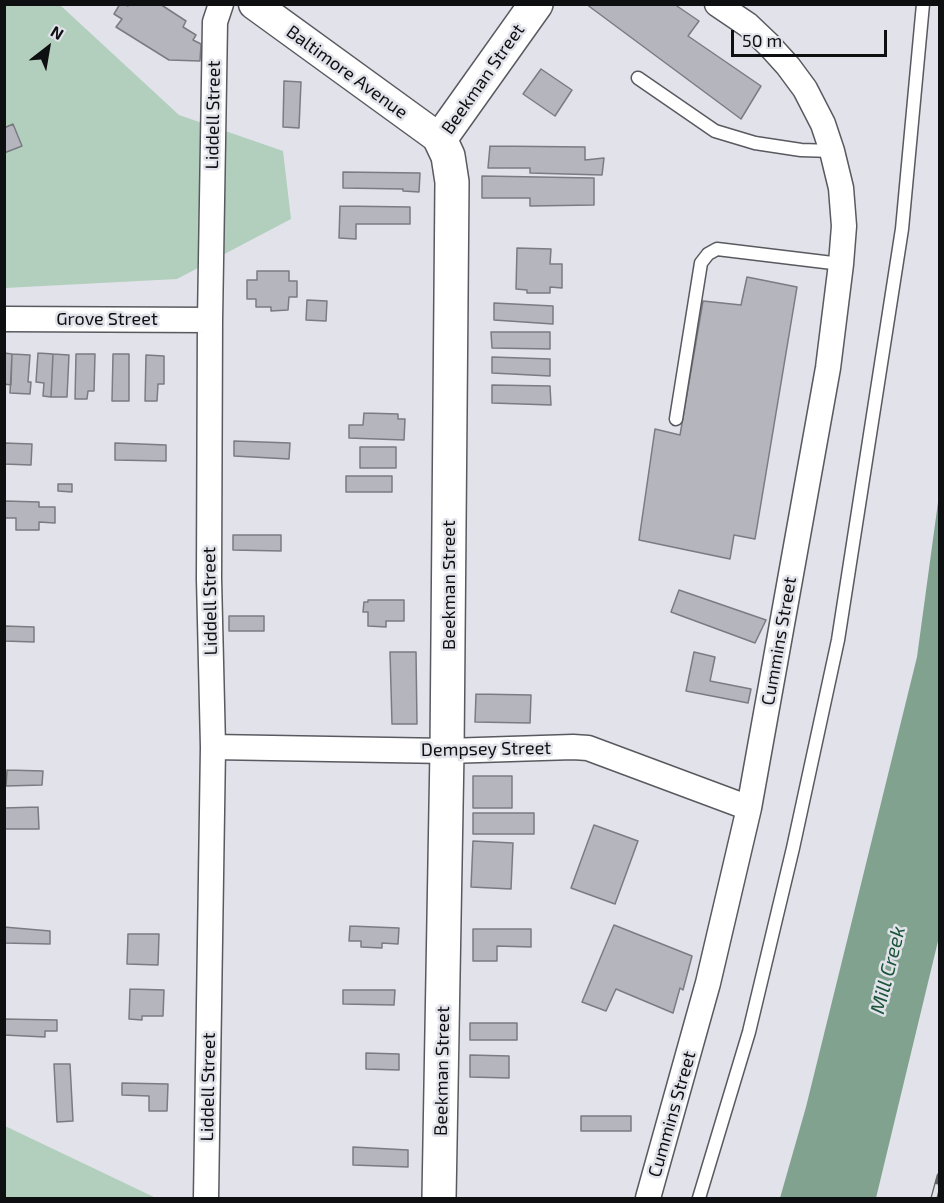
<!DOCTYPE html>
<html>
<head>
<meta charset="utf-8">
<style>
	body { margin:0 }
	#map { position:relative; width:944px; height:1203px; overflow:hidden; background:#e1e2ea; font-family:"Exo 2",sans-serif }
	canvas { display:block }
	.frame { position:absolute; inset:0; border:6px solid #0e0f11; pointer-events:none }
	.north { position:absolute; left:18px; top:18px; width:60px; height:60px; -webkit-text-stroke:4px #e1e2ea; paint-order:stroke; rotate:31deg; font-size:16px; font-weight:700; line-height:24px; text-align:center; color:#0e0f11 }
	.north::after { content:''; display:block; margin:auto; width:21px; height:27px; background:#0e0f11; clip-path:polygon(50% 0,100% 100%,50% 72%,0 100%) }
	.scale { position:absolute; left:731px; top:30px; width:156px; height:27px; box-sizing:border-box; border:3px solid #0e0f11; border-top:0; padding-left:8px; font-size:18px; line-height:21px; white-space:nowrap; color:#0e0f11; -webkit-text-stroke:4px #e1e2ea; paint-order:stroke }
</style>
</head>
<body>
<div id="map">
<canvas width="944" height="1203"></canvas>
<div class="frame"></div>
<div class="north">N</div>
<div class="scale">50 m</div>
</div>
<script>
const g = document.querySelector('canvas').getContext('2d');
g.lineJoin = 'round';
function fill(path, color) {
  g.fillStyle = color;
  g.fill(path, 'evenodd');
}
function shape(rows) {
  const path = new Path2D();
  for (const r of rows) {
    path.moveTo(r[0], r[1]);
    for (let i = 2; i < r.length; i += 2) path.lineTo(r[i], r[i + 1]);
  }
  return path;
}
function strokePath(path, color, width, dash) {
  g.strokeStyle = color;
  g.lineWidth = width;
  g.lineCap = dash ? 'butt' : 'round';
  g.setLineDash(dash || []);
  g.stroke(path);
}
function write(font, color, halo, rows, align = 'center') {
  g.font = font + ' "Exo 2",sans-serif';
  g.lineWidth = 5;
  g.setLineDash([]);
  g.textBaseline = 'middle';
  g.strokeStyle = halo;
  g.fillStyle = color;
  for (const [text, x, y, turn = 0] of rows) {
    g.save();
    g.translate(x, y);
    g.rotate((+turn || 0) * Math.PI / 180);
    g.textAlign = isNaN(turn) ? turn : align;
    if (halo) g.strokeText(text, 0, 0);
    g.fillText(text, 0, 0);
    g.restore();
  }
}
fill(shape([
	[5,5,60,5,179,115,283,151,291,219,177,279,5,288],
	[5,1126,156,1198,5,1198]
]), '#b2cfbd');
fill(shape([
	[939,495,939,937,876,1198,780,1198,806,1107,917,657]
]), '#81a28e');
const building = shape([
	[120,4,124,4,128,6,129,4,160,4,186,21,183,27,196,35,193,40,201,44,200,61,169,60,116,27,122,19,114,14,120,4],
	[586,4,674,4,699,21,688,36,761,86,741,119,586,4],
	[541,69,572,90,555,116,523,94,541,69],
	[284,81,301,82,299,128,283,127,284,81],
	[13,124,22,146,4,153,4,128,13,124],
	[490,146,585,147,585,160,604,158,602,175,530,173,530,168,488,168,490,146],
	[343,172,420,173,419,192,403,191,403,189,343,188,343,172],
	[482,176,594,178,594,205,530,206,530,198,482,198,482,176],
	[340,206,410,207,410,224,356,224,356,239,339,238,340,206],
	[517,248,551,249,550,264,562,264,562,288,550,287,550,293,527,293,527,290,516,289,517,248],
	[257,271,289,271,289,281,297,281,297,297,289,297,288,310,271,311,271,307,256,307,256,299,247,299,247,280,257,280,257,271],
	[747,277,797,287,755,539,734,535,730,559,639,540,655,429,680,435,703,301,741,305,747,277],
	[307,300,327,301,326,321,306,320,307,300],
	[494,303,553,306,553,324,494,320,494,303],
	[491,332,550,332,550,349,492,348,491,332],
	[4,353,12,354,11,385,4,384,4,353],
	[38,353,53,354,51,397,43,396,44,383,36,382,38,353],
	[12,354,30,355,28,382,31,382,30,394,10,393,12,354],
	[53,354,69,355,67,397,51,397,53,354],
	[76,354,95,354,94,391,88,391,87,399,75,399,76,354],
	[113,354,129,354,129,401,112,401,113,354],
	[146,355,164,356,164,384,158,384,157,401,145,401,146,355],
	[492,357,550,359,550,376,492,373,492,357],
	[492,385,550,386,551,405,492,403,492,385],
	[364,413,398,414,398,419,405,419,404,440,349,438,349,425,363,425,364,413],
	[234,441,290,443,289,459,234,456,234,441],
	[4,443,32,444,31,465,4,464,4,443],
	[115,443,166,445,166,461,115,460,115,443],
	[360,447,396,447,396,468,360,468,360,447],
	[346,476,392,476,392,492,346,492,346,476],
	[58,484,72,484,72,492,58,491,58,484],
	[5,501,39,502,39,507,55,507,55,523,39,522,39,530,16,530,16,518,5,518,5,501],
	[233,535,281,535,281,551,233,550,233,535],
	[679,590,766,620,755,643,671,612,679,590],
	[368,600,404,600,404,621,386,621,386,627,368,626,368,612,363,612,364,602,368,602,368,600],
	[229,616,264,616,264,631,229,631,229,616],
	[4,626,34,627,34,642,4,641,4,626],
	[390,652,416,652,417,724,392,724,390,652],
	[694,652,715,657,710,681,751,689,748,703,686,691,694,652],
	[476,694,531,695,530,723,475,722,476,694],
	[7,770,43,771,42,785,6,786,7,770],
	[473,776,512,776,512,808,473,808,473,776],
	[38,807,39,829,5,829,4,808,38,807],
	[473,813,534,813,534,834,473,834,473,813],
	[594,825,638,841,615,904,571,888,594,825],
	[473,841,513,843,511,889,471,887,473,841],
	[614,925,692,956,683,990,680,988,673,1013,616,989,606,1011,582,1002,614,925],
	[350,926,399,928,398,944,382,943,382,948,361,947,361,941,349,941,350,926],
	[4,927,50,931,50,944,4,943,4,927],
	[473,929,531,929,531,947,497,946,497,961,473,961,473,929],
	[128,934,159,934,158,965,127,964,128,934],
	[130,989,164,990,163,1016,142,1016,142,1020,129,1019,130,989],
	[343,990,395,990,394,1005,343,1004,343,990],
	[4,1019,57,1020,57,1031,45,1031,45,1037,4,1035,4,1019],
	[470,1023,517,1023,517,1040,470,1040,470,1023],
	[366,1053,399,1054,399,1070,366,1069,366,1053],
	[470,1055,509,1056,509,1078,470,1077,470,1055],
	[54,1064,70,1064,73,1121,57,1122,54,1064],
	[122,1083,168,1084,167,1111,149,1111,149,1096,122,1095,122,1083],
	[581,1116,631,1116,631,1131,581,1131,581,1116],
	[353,1147,408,1150,408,1167,353,1165,353,1147]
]);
fill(building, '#b5b5bd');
strokePath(building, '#7b7b82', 1.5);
const service = shape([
	[638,78,715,131,755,143,801,150,832,151],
	[676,419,701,263,708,254,717,249,841,264],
	[699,1198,749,1032,793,848,838,640,902,229,923,4]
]);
const minor = shape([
	[4,319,210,320],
	[213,747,447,751,573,747,588,748,749,808],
	[206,1198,213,747,209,579,210,320,215,22,221,4],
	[648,1198,708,983,749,808,828,368,841,264,844,226,841,188,832,151,823,124,805,89,788,66,769,45,748,25,717,4]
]);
const tertiary = shape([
	[254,4,440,139]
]);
const secondary = shape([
	[439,1198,447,751,452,182,448,156,440,139,536,4]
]);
strokePath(service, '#595960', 15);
strokePath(minor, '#595960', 27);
strokePath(tertiary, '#595960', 33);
strokePath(secondary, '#595960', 36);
strokePath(service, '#fff', 12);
strokePath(minor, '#fff', 24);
strokePath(tertiary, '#fff', 30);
strokePath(secondary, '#fff', 33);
const rail = shape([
	[934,1198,940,1176]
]);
strokePath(rail, '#616266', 7);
strokePath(rail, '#e1e2ea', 4.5, [14]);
write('18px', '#0e0f11', '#e1e2ea', [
	["Baltimore Avenue",347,72,36],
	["Beekman Street",483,79,-55],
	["Liddell Street",213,115,-89],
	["Grove Street",107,319],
	["Beekman Street",449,585,-90],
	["Liddell Street",210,601,-91],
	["Cummins Street",779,641,-80],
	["Dempsey Street",486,749,-1],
	["Beekman Street",442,1071,-89],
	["Liddell Street",208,1087,-89],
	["Cummins Street",672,1114,-74]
]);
write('italic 20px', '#1b5538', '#e1e2ea', [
	["Mill Creek",888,970,-76]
]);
</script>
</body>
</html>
